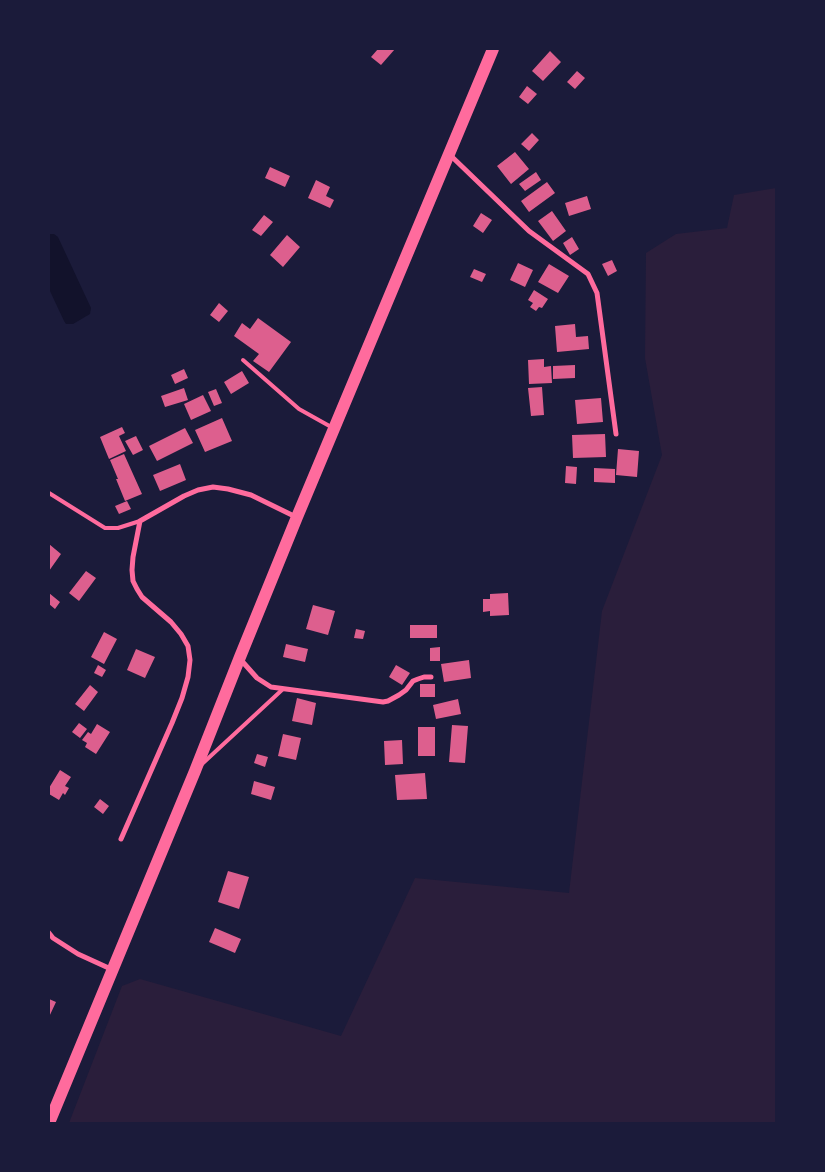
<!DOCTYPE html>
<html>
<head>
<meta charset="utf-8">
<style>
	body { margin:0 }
	#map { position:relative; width:825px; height:1172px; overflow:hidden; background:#1b1b3a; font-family:Raleway,sans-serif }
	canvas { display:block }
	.frame { position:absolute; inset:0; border:50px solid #1b1b3a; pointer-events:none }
</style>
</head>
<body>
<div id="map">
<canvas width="825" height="1172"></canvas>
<div class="frame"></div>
</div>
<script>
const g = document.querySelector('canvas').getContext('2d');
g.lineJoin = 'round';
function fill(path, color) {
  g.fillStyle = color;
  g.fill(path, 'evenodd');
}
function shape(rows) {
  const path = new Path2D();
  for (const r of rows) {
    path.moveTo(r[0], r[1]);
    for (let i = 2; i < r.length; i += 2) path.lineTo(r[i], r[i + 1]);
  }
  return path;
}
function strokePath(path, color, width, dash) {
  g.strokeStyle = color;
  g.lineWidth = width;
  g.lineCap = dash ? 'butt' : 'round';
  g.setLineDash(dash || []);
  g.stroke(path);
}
fill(shape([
	[776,188,776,1123,69,1123,122,986,140,979,341,1036,415,878,569,893,602,611,662,455,645,358,646,253,676,234,727,228,734,195]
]), '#2a1e3b');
fill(shape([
	[49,234,54,234,58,237,91,308,90,314,73,324,66,324,64,321,49,289]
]), '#12122b');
fill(shape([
	[378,49,395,49,381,65,371,57],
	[550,51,561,62,543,81,532,71],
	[577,71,585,78,575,89,567,82],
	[527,86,537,94,528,104,519,97],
	[532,133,539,140,529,151,521,144],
	[515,152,529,169,511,184,497,166],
	[270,167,290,176,285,187,265,178],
	[536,172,541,180,525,191,519,184],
	[316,180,330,187,326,196,334,200,330,208,308,198],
	[547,182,555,193,529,212,521,201],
	[587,196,591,209,569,216,565,203],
	[552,211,566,231,553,241,538,221],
	[481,213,492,220,483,233,473,226],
	[264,215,273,222,261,236,252,230],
	[287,235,300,247,283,267,270,255],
	[572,237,579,249,570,255,563,243],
	[612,260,617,271,608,276,602,264],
	[518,263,533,270,525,287,510,280],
	[549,264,569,276,558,293,538,282],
	[474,269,486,274,482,282,470,277],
	[534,290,548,299,542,308,539,307,536,311,530,307,533,303,528,300],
	[219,303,228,311,219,322,210,315],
	[258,318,291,342,269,372,253,361,259,354,234,336,242,323,250,329],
	[575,324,576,337,588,336,589,349,557,352,555,326],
	[544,359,544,367,551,366,552,383,529,384,528,360],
	[575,365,575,378,553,379,553,366],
	[184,369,188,378,175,384,171,375],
	[242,371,249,383,231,394,224,382],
	[542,387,544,415,531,416,528,388],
	[184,388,188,400,165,407,161,396],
	[216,389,222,403,214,406,208,392],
	[203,395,211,411,191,420,184,404],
	[601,398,603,422,577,424,575,400],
	[222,418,232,441,205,452,195,430],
	[122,427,125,433,119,436,126,451,109,459,100,437],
	[185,428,193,443,157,461,149,446],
	[605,434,606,457,573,458,572,435],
	[136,436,143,450,133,455,125,441],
	[618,449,639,451,637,477,616,475],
	[124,454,142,494,125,501,116,479,118,479,110,460],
	[180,464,186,480,160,491,153,475],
	[566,466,577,467,576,484,565,483],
	[594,468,615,469,615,483,594,482],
	[127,501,131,509,119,514,115,506],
	[49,544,61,554,49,571],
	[86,571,96,578,79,601,69,593],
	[49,593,60,602,55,609,49,604],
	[508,593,509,615,490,616,490,611,483,612,483,599,490,599,490,594],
	[313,605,335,611,328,635,306,629],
	[410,625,437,625,437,638,410,638],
	[356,629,365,631,363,639,354,638],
	[104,632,117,639,104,664,91,657],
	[286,644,308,649,305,662,283,657],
	[440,647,440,661,430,661,430,648],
	[136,649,155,657,145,678,127,670],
	[469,660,471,678,444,682,441,664],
	[98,665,106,670,102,677,94,673],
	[396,665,410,673,402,685,389,677],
	[420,684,435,684,435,697,420,697],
	[90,685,98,692,84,711,75,704],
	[297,698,316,703,312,725,292,721],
	[458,699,461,714,436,719,433,705],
	[79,723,87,729,80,738,72,732],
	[97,724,110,732,96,754,85,747,87,743,82,740,88,732,91,734],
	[452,725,468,726,465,763,449,762],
	[418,727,435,727,435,756,418,756],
	[283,734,301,738,296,760,278,756],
	[402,740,403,764,385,765,384,741],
	[257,754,268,757,265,767,254,763],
	[60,770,71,777,65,786,69,788,65,795,63,793,59,800,49,794,49,788],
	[425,773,427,799,397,800,395,775],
	[254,781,275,787,271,800,251,794],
	[100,799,109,806,103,814,94,807],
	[228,871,249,877,239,909,218,902],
	[215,928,241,939,235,953,209,942],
	[49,999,56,1002,49,1017]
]), '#dd5f8e');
strokePath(shape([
	[243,360,299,409,333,428],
	[49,493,105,528,118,528,140,521],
	[202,764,283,689]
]), '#ff6b9d', 4);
strokePath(shape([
	[449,154,529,231,588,274,597,293,616,434],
	[241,660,257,678,271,687,383,702,388,701,399,695,406,690,413,681,418,679,424,677,431,677],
	[121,839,172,723,182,698,188,677,190,660,188,646,181,634,171,622,142,597,137,589,133,581,132,570,133,557,140,521,184,496,198,490,213,487,228,489,251,495,296,517],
	[49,933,53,938,78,954,113,970]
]), '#ff6b9d', 5);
strokePath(shape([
	[49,1123,195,771,240,657,297,517,493,49]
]), '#ff6b9d', 12);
</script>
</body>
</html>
